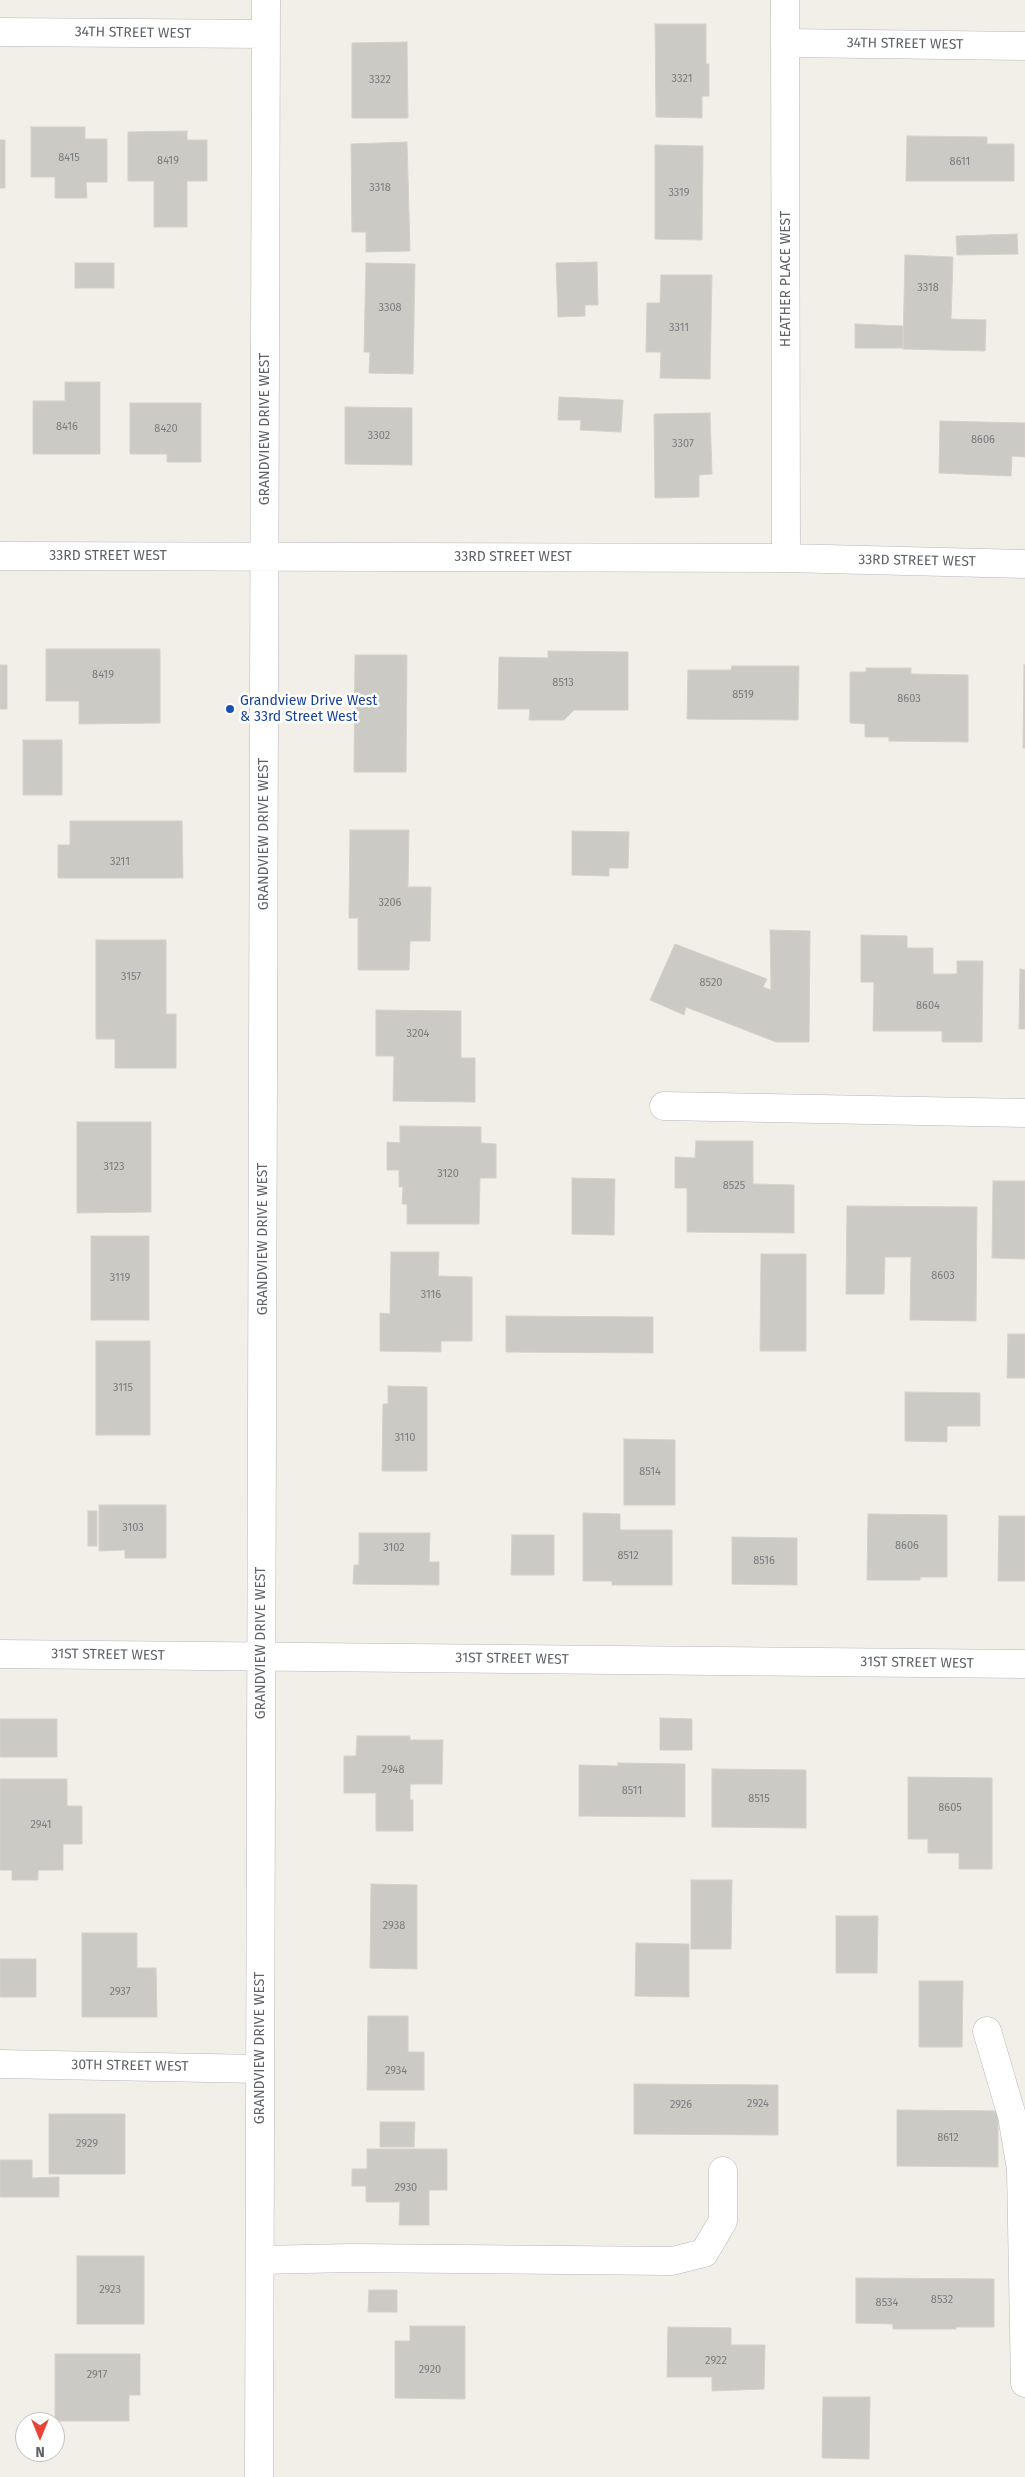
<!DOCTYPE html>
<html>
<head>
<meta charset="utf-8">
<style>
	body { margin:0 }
	#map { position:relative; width:1025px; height:2477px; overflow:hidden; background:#f1efe8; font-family:"Fira Sans",sans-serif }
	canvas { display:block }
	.north { position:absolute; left:15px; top:2412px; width:50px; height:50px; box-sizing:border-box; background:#fff; border:1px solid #bfc1c3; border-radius:50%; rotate:180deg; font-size:14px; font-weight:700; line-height:20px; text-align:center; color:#5f6368 }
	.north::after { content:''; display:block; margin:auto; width:18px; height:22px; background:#ea4335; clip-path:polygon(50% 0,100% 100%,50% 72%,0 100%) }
</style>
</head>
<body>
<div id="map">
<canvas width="1025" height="2477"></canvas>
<div class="north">N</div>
</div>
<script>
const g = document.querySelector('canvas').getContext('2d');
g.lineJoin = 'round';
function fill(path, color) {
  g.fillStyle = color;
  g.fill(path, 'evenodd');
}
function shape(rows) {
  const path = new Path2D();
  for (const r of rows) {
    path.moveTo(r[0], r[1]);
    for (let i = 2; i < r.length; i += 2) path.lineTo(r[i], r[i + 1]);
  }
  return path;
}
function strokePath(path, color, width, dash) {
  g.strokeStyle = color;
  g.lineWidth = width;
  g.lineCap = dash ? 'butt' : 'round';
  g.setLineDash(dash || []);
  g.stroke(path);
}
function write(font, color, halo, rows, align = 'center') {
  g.font = font + ' "Fira Sans",sans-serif';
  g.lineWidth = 5;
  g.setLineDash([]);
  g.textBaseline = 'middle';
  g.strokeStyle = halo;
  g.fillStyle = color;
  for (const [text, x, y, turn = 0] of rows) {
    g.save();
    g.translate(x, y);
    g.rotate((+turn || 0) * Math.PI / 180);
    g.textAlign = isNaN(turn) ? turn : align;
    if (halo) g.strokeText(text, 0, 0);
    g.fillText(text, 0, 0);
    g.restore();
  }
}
const building = shape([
	[655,24,706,24,706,64,709,64,709,96,702,96,702,118,656,117,655,24],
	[407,42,408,118,352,118,352,43,407,42],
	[31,127,85,127,85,139,107,139,107,182,86,182,87,198,55,198,55,177,31,177,31,127],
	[187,131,187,140,207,140,207,181,187,181,187,227,154,227,154,181,128,181,128,132,187,131],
	[907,136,987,137,987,144,1014,144,1014,181,906,181,907,136],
	[0,140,5,140,5,188,0,188,0,140],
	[407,142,410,251,366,252,366,232,352,232,351,144,407,142],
	[655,145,703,146,702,240,655,239,655,145],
	[1017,234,1018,254,957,255,956,236,1017,234],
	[905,255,953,257,951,319,986,320,985,351,903,349,905,255],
	[597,262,598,305,585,305,585,316,558,317,556,263,597,262],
	[75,263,114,263,114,288,75,288,75,263],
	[366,263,415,264,413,374,369,373,370,352,364,352,366,263],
	[661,275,712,275,710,379,660,378,661,352,646,352,647,303,660,303,661,275],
	[855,324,903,326,903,348,855,348,855,324],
	[65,382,100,382,100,454,33,454,33,401,65,401,65,382],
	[559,397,623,400,621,432,580,430,581,420,558,420,559,397],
	[130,403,201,403,201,462,167,462,167,454,130,454,130,403],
	[345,407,412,408,412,465,345,464,345,407],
	[710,413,712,474,699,475,699,497,655,498,654,414,710,413],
	[940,421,1025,423,1025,457,1012,456,1011,476,939,473,940,421],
	[46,649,160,649,160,723,79,724,79,701,46,701,46,649],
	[548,651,628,652,628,710,574,710,564,720,529,720,530,709,498,709,499,657,548,658,548,651],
	[355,655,407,655,406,772,354,772,355,655],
	[0,665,7,665,7,709,0,709,0,665],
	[1024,665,1025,665,1025,748,1023,748,1024,665],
	[732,666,799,666,798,720,687,719,688,670,731,670,732,666],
	[866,668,911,668,911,674,968,675,968,742,889,741,889,737,865,737,865,724,850,723,850,672,866,672,866,668],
	[23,740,62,740,62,795,23,795,23,740],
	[70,821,182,821,183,878,58,878,58,845,70,845,70,821],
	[350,830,409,830,408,887,431,887,430,941,410,941,409,970,358,970,358,918,349,918,350,830],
	[572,831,629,832,628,868,609,868,609,876,572,875,572,831],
	[770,930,810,931,809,1042,776,1042,686,1007,684,1015,650,1000,675,944,767,979,763,987,771,990,770,930],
	[861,935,907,936,907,948,933,948,933,974,957,974,957,961,983,961,982,1042,942,1042,942,1031,873,1031,874,982,861,982,861,935],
	[96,940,166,940,166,1014,176,1014,176,1068,115,1068,115,1039,96,1039,96,940],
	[1020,969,1025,970,1025,1029,1019,1029,1020,969],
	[376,1010,461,1011,461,1058,475,1058,475,1102,393,1101,394,1056,376,1056,376,1010],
	[77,1122,151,1122,151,1212,77,1213,77,1122],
	[400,1126,481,1127,481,1143,496,1144,496,1178,480,1178,479,1224,407,1224,407,1204,402,1204,403,1187,399,1187,399,1170,387,1170,387,1142,400,1143,400,1126],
	[696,1141,753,1141,753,1184,794,1185,794,1233,687,1232,687,1188,675,1188,675,1157,695,1158,696,1141],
	[572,1178,615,1179,614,1235,572,1234,572,1178],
	[993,1181,1025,1181,1025,1259,992,1258,993,1181],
	[847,1206,977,1207,976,1321,910,1320,911,1257,885,1257,884,1294,846,1294,847,1206],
	[91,1236,149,1236,149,1320,91,1320,91,1236],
	[391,1252,439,1252,438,1276,472,1277,472,1341,441,1341,441,1352,380,1351,380,1313,390,1314,391,1252],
	[761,1254,806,1254,806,1351,760,1351,761,1254],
	[506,1316,653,1317,653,1353,506,1352,506,1316],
	[1008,1334,1025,1334,1025,1378,1007,1378,1008,1334],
	[96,1341,150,1341,150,1435,96,1435,96,1341],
	[388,1386,427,1387,427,1471,382,1471,383,1404,388,1404,388,1386],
	[905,1392,980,1393,980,1426,947,1426,947,1442,905,1441,905,1392],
	[624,1439,675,1440,675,1505,624,1505,624,1439],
	[99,1505,166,1505,166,1558,125,1558,125,1550,99,1551,99,1505],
	[88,1511,97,1511,97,1546,88,1546,88,1511],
	[583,1513,620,1514,620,1530,672,1530,672,1585,612,1585,612,1581,583,1581,583,1513],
	[868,1514,947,1515,947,1577,920,1577,920,1580,867,1580,868,1514],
	[999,1516,1025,1516,1025,1581,998,1581,999,1516],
	[359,1533,430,1533,429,1562,439,1562,439,1585,353,1584,354,1565,359,1565,359,1533],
	[512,1535,554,1535,554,1575,511,1575,512,1535],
	[732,1537,797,1538,797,1585,732,1584,732,1537],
	[660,1718,692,1719,692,1750,660,1750,660,1718],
	[0,1719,57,1719,57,1757,0,1757,0,1719],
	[357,1736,410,1736,410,1740,443,1740,442,1784,410,1784,410,1800,413,1800,413,1831,376,1831,376,1793,344,1793,344,1756,356,1756,357,1736],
	[618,1763,685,1764,685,1817,579,1816,579,1765,618,1766,618,1763],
	[712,1769,806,1770,806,1828,712,1827,712,1769],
	[908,1777,992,1778,992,1869,959,1869,959,1853,928,1853,928,1839,908,1839,908,1777],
	[0,1779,67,1779,67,1806,82,1806,82,1844,63,1844,63,1870,38,1870,38,1880,12,1880,12,1870,0,1870,0,1779],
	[691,1880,732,1880,731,1949,691,1949,691,1880],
	[371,1884,417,1885,417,1969,370,1968,371,1884],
	[836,1916,878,1916,877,1973,836,1973,836,1916],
	[82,1933,137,1933,137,1968,156,1968,157,2017,82,2017,82,1933],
	[636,1943,689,1944,689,1997,635,1996,636,1943],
	[0,1959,36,1959,36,1997,0,1997,0,1959],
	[919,1981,963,1981,962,2047,919,2047,919,1981],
	[368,2016,408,2016,408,2052,424,2052,424,2090,367,2090,368,2016],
	[634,2084,778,2085,778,2135,634,2134,634,2084],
	[897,2110,998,2111,998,2167,897,2166,897,2110],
	[49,2114,125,2114,125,2174,49,2174,49,2114],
	[380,2122,415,2122,414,2147,380,2147,380,2122],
	[367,2149,447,2149,447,2190,429,2190,429,2225,399,2225,400,2202,366,2202,366,2186,352,2186,352,2169,367,2169,367,2149],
	[0,2160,32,2160,32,2178,59,2177,59,2197,0,2197,0,2160],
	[77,2256,144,2256,144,2324,77,2324,77,2256],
	[856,2278,994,2279,994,2327,956,2327,956,2329,893,2329,893,2324,856,2323,856,2278],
	[369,2290,397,2290,397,2312,368,2312,369,2290],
	[410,2326,465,2326,465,2399,395,2398,395,2341,410,2341,410,2326],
	[668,2327,731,2328,731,2345,765,2345,764,2389,712,2391,712,2377,667,2377,668,2327],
	[55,2354,140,2354,140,2395,129,2395,129,2421,55,2421,55,2354],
	[823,2397,870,2397,869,2459,822,2458,823,2397]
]);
fill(building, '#cccac5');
strokePath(building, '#d6d1c6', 1);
const minor = shape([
	[785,0,786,558],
	[0,32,266,34],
	[786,43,1025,46],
	[0,556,786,558,1025,564],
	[664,1106,1025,1113],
	[0,1654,1025,1664],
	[987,2031,1012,2116,1021,2169,1025,2383],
	[0,2064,260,2069],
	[260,2260,351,2258,672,2261,704,2253,723,2221,723,2171],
	[259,2477,266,0]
]);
strokePath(minor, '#b5b8bc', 29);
strokePath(minor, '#fff', 28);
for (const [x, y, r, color] of [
	[230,709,5,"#1a4fb4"]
]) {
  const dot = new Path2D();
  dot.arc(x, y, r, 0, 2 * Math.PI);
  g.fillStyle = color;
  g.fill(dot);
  strokePath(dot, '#fff', 2);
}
write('11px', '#7a7d7f', null, [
	["3321",682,79],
	["3322",380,80],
	["8415",69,158],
	["8419",168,161],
	["8611",960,162],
	["3318",380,188],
	["3319",679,193],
	["3318",928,288],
	["3308",390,308],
	["3311",679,328],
	["8416",67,427],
	["8420",166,429],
	["3302",379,436],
	["8606",983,440],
	["3307",683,444],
	["8419",103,675],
	["8513",563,683],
	["8519",743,695],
	["8603",909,699],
	["3211",120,862],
	["3206",390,903],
	["3157",131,977],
	["8520",711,983],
	["8604",928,1006],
	["3204",418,1034],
	["3123",114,1167],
	["3120",448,1174],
	["8525",734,1186],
	["8603",943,1276],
	["3119",120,1278],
	["3116",431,1295],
	["3115",123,1388],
	["3110",405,1438],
	["8514",650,1472],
	["3103",133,1528],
	["8606",907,1546],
	["3102",394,1548],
	["8512",628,1556],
	["8516",764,1561],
	["2948",393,1770],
	["8511",632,1791],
	["8515",759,1799],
	["8605",950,1808],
	["2941",41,1825],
	["2938",394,1926],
	["2937",120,1992],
	["2934",396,2071],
	["2924",758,2104],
	["2926",681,2105],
	["8612",948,2138],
	["2929",87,2144],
	["2930",406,2188],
	["2923",110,2290],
	["8532",942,2300],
	["8534",887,2303],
	["2922",716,2361],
	["2920",430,2370],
	["2917",97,2375]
]);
write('14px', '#5f6368', '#fff', [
	["34TH STREET WEST",133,33,1],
	["34TH STREET WEST",905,44,1],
	["HEATHER PLACE WEST",786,279,-90],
	["GRANDVIEW DRIVE WEST",265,429,-90],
	["33RD STREET WEST",108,556],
	["33RD STREET WEST",513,557],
	["33RD STREET WEST",917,561,1],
	["GRANDVIEW DRIVE WEST",264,834,-90],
	["GRANDVIEW DRIVE WEST",263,1239,-90],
	["GRANDVIEW DRIVE WEST",261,1643,-90],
	["31ST STREET WEST",108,1655,1],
	["31ST STREET WEST",512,1659,1],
	["31ST STREET WEST",917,1663,1],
	["GRANDVIEW DRIVE WEST",260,2048,-90],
	["30TH STREET WEST",130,2066,1]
]);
write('14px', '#164399', '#fff', [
	["Grandview Drive West",240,701],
	["& 33rd Street West",240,717]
], 'left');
</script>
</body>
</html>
